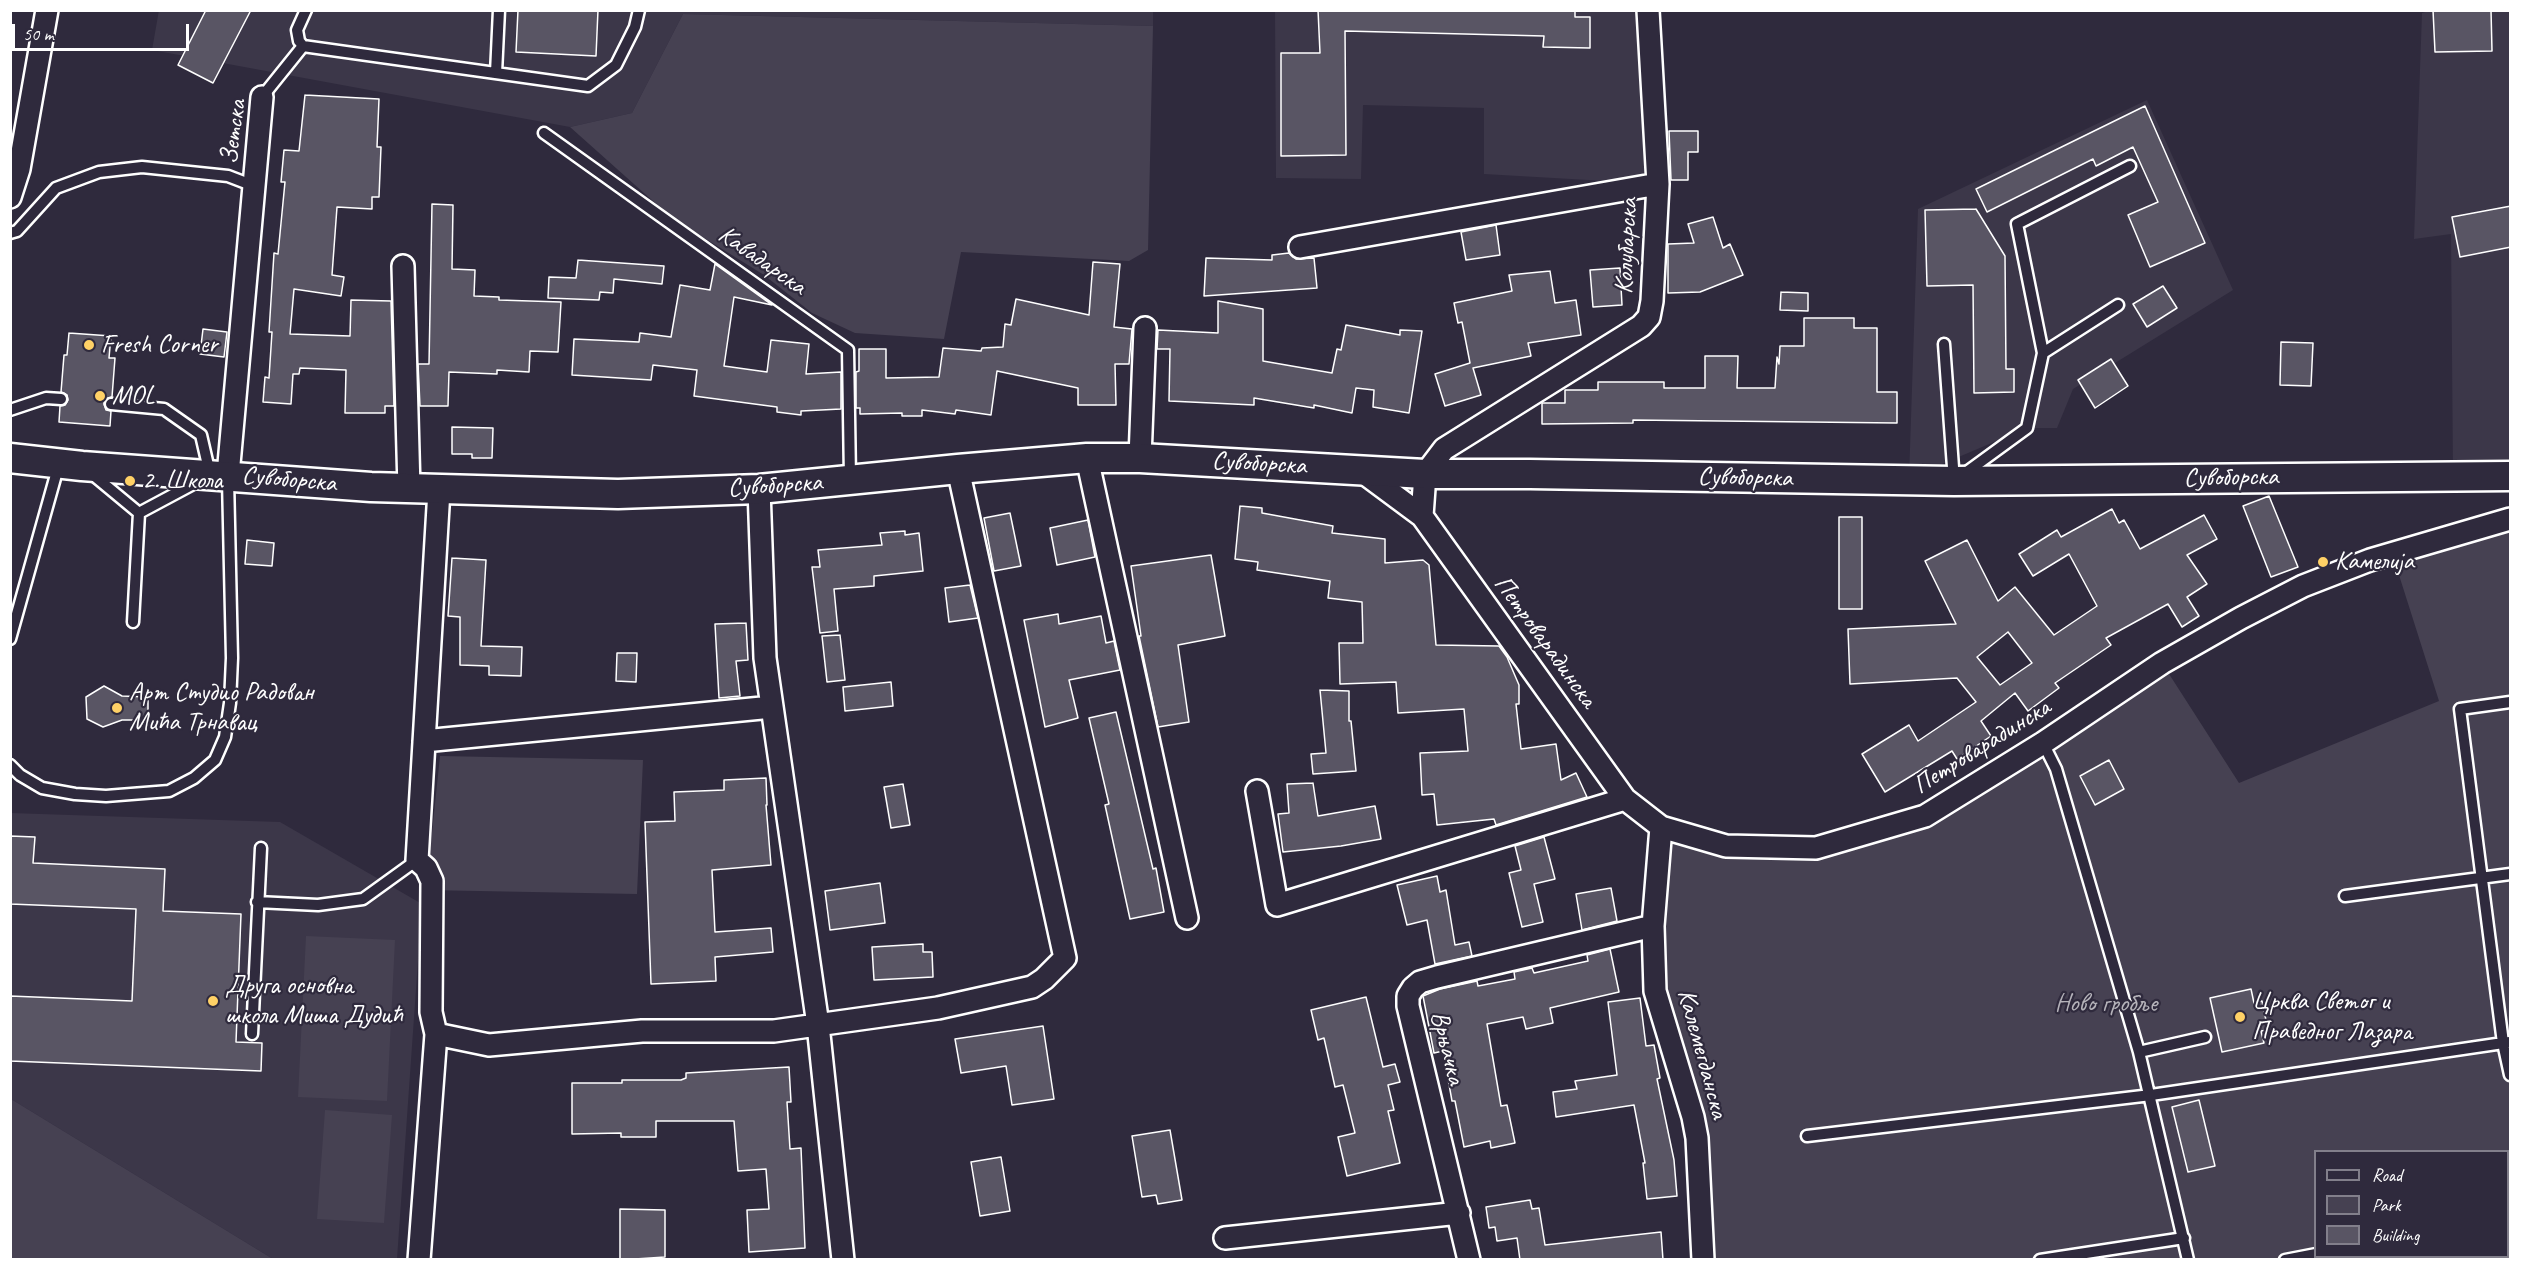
<!DOCTYPE html>
<html>
<head>
<meta charset="utf-8">
<style>
	body { margin:0 }
	#map { position:relative; width:2521px; height:1270px; overflow:hidden; background:#2f2a3d; font-family:Caveat,sans-serif }
	canvas { display:block }
	.frame { position:absolute; inset:0; border:12px solid #fff; pointer-events:none }
	.legend { position:absolute; left:2314px; top:1150px; width:195px; height:108px; box-sizing:border-box; background:#2f2a3d; border:2px solid #827f8b; margin:0; padding:8px 10px; list-style:none; font-size:18px; color:#fff }
	.legend li { display:flex; align-items:center; gap:12px; height:30px }
	.legend b { width:30px; border:2px solid #827f8b }
	.scale { position:absolute; left:12px; top:24px; width:177px; height:27px; box-sizing:border-box; border:3px solid #fff; border-top:0; padding-left:8px; font-size:18px; line-height:21px; white-space:nowrap; color:#fff; -webkit-text-stroke:4px #2f2a3d; paint-order:stroke }
</style>
</head>
<body>
<div id="map">
<canvas width="2521" height="1270"></canvas>
<div class="frame"></div>
<ul class="legend">
<li><b style="height:8px;background:#2f2a3d"></b>Road</li>
<li><b style="height:16px;background:#464152"></b>Park</li>
<li><b style="height:16px;background:#595564"></b>Building</li>
</ul>
<div class="scale">50 m</div>
</div>
<script>
const g = document.querySelector('canvas').getContext('2d');
g.lineJoin = 'round';
function fill(path, color) {
  g.fillStyle = color;
  g.fill(path, 'evenodd');
}
function shape(rows) {
  const path = new Path2D();
  for (const r of rows) {
    path.moveTo(r[0], r[1]);
    for (let i = 2; i < r.length; i += 2) path.lineTo(r[i], r[i + 1]);
  }
  return path;
}
function strokePath(path, color, width, dash) {
  g.strokeStyle = color;
  g.lineWidth = width;
  g.lineCap = dash ? 'butt' : 'round';
  g.setLineDash(dash || []);
  g.stroke(path);
}
function write(font, color, halo, rows, align = 'center') {
  g.font = font + ' Caveat,sans-serif';
  g.lineWidth = 4.5;
  g.setLineDash([]);
  g.textBaseline = 'middle';
  g.strokeStyle = halo;
  g.fillStyle = color;
  for (const [text, x, y, turn = 0] of rows) {
    g.save();
    g.translate(x, y);
    g.rotate((+turn || 0) * Math.PI / 180);
    g.textAlign = isNaN(turn) ? turn : align;
    if (halo) g.strokeText(text, 0, 0);
    g.fillText(text, 0, 0);
    g.restore();
  }
}
fill(shape([
	[159,10,1153,11,1153,26,683,14,632,113,570,127,152,50],
	[2432,10,2510,11,2510,476,2453,475,2451,234,2414,239,2422,13],
	[1275,11,1648,11,1658,184,1484,174,1484,108,1363,105,1361,179,1276,178],
	[2147,100,2233,290,2073,389,2057,428,2027,428,1909,478,1918,209],
	[10,813,280,822,422,904,397,1259,273,1259,11,1099]
]), '#3c3749');
fill(shape([
	[683,14,1153,26,1148,250,1129,261,961,252,944,339,855,333,812,313,764,275,672,218,570,127,632,113],
	[2510,519,2510,1259,1703,1259,1697,1138,1660,1012,1661,827,1816,848,1925,816,2162,663,2239,783,2439,701,2392,553],
	[2316,1152,2508,1152,2508,1256,2316,1256],
	[440,756,643,760,637,894,426,890],
	[306,936,395,940,387,1101,298,1097],
	[10,1099,11,1099,273,1259,11,1259],
	[325,1110,392,1115,384,1223,317,1219]
]), '#464152');
const building = shape([
	[206,10,251,10,213,83,178,65,206,10],
	[518,10,598,10,596,56,516,52,518,10],
	[1318,10,1575,10,1575,17,1590,17,1590,48,1543,47,1544,36,1345,31,1346,155,1281,156,1281,53,1320,53,1318,10],
	[2433,10,2491,10,2492,51,2435,52,2433,10],
	[305,95,379,99,377,147,381,147,379,197,372,197,372,209,337,207,332,275,344,277,341,296,294,289,290,334,350,336,351,300,391,301,394,406,385,406,385,413,345,413,346,370,300,368,299,374,293,374,291,404,263,402,265,377,269,378,272,332,269,332,274,253,278,254,285,182,281,182,284,150,299,151,305,95],
	[2145,106,2205,243,2150,267,2128,215,2158,202,2133,147,2096,166,2093,159,1987,212,1976,189,2145,106],
	[1669,131,1698,131,1698,152,1688,152,1688,180,1671,180,1669,131],
	[432,204,453,205,452,269,475,270,474,296,499,297,499,300,561,302,558,352,530,351,529,372,497,370,497,374,449,372,448,406,420,406,418,364,429,364,432,204],
	[2511,206,2511,247,2460,257,2452,217,2511,206],
	[1976,209,2005,256,2006,369,2014,369,2014,392,1974,393,1973,285,1927,286,1925,210,1976,209],
	[1713,217,1723,248,1730,244,1743,275,1700,292,1668,293,1668,244,1694,243,1688,224,1713,217],
	[1496,225,1500,255,1466,260,1461,232,1496,225],
	[1289,253,1296,259,1314,258,1317,288,1204,296,1206,258,1272,260,1272,255,1289,253],
	[578,260,664,266,662,284,614,279,613,293,600,292,599,300,548,298,549,277,576,278,578,260],
	[1093,262,1120,264,1114,327,1132,329,1129,364,1115,364,1116,405,1078,405,1078,388,997,371,991,415,956,410,955,414,922,410,922,416,902,416,902,413,860,414,860,408,856,408,856,372,859,371,859,349,886,349,886,378,939,377,943,348,981,351,982,348,1003,347,1005,324,1011,325,1016,299,1089,315,1093,262],
	[715,264,772,305,734,297,724,366,767,372,771,340,809,344,806,374,841,372,841,409,801,411,801,415,777,412,777,407,694,396,697,370,653,365,651,380,572,375,574,339,639,342,640,333,671,337,680,285,710,290,715,264],
	[1620,268,1622,305,1593,307,1590,270,1620,268],
	[1550,271,1555,303,1576,300,1581,335,1528,343,1531,356,1473,368,1481,395,1445,406,1435,374,1470,363,1462,322,1458,323,1454,303,1512,291,1509,275,1550,271],
	[2163,286,2177,308,2147,327,2133,304,2163,286],
	[1781,292,1808,293,1808,311,1780,310,1781,292],
	[1218,301,1263,309,1263,361,1332,373,1337,349,1341,350,1346,325,1400,335,1400,330,1422,331,1409,413,1373,407,1374,390,1356,388,1352,413,1314,405,1314,408,1254,398,1254,405,1169,401,1170,349,1157,349,1158,330,1218,333,1218,301],
	[1804,318,1854,318,1854,328,1877,328,1877,392,1897,392,1897,423,1633,420,1633,423,1542,424,1542,403,1565,403,1565,390,1598,390,1598,382,1664,382,1664,388,1705,388,1705,356,1738,356,1737,388,1775,388,1777,357,1779,364,1780,346,1804,346,1804,318],
	[203,329,227,332,224,357,200,354,203,329],
	[69,333,111,336,109,358,115,358,112,397,105,399,104,404,106,410,111,411,110,426,59,422,60,406,65,405,68,400,67,395,61,392,64,355,67,355,69,333],
	[2281,342,2313,343,2311,386,2280,385,2281,342],
	[2111,359,2128,386,2095,408,2078,380,2111,359],
	[452,427,493,428,492,458,472,458,472,454,452,454,452,427],
	[2269,496,2298,567,2271,577,2243,506,2269,496],
	[1240,506,1262,508,1262,513,1333,526,1332,533,1385,539,1385,563,1423,560,1429,565,1436,645,1499,646,1507,657,1519,685,1519,704,1516,704,1521,749,1556,744,1561,780,1576,773,1587,797,1496,825,1494,819,1437,825,1434,794,1422,795,1420,753,1468,751,1464,709,1398,713,1396,682,1340,684,1339,643,1363,643,1362,602,1328,598,1330,581,1257,570,1258,562,1235,559,1240,506],
	[2112,509,2119,523,2124,520,2140,549,2204,515,2217,539,2187,555,2207,584,2187,597,2199,616,2182,627,2168,604,2106,638,2111,645,2055,683,2059,688,2028,711,2015,693,1981,721,1991,736,1957,759,1952,751,1885,792,1862,754,1909,725,1918,741,1976,702,1957,678,1850,684,1848,629,1956,624,1925,561,1967,540,1998,601,2015,587,2054,635,2097,606,2069,554,2033,576,2019,554,2057,530,2061,537,2112,509],
	[2008,632,2032,663,2000,685,1977,657,2008,632],
	[1010,513,1021,566,994,571,984,518,1010,513],
	[1839,517,1862,517,1862,609,1839,609,1839,517],
	[1088,520,1095,557,1057,565,1050,528,1088,520],
	[905,531,905,535,919,533,923,571,874,576,874,586,834,589,838,631,820,633,812,567,820,567,818,550,882,545,880,533,905,531],
	[247,540,274,543,272,566,245,564,247,540],
	[1211,555,1225,636,1178,645,1189,722,1158,727,1139,636,1141,636,1131,566,1211,555],
	[452,558,486,560,481,646,522,647,521,676,489,675,489,666,460,665,460,617,448,616,452,558],
	[970,585,978,618,949,622,945,588,970,585],
	[1058,614,1059,624,1101,616,1106,643,1114,641,1120,670,1069,680,1078,718,1045,727,1024,620,1058,614],
	[746,623,748,660,736,661,740,696,719,698,715,624,746,623],
	[840,635,845,680,827,682,822,636,840,635],
	[617,653,637,653,636,682,616,681,617,653],
	[891,682,893,706,845,711,843,687,891,682],
	[104,686,122,696,148,697,148,720,122,720,103,727,87,719,86,697,104,686],
	[1320,690,1349,691,1349,721,1351,721,1356,771,1313,774,1311,754,1326,753,1320,690],
	[1116,712,1153,869,1156,868,1164,912,1130,919,1105,805,1109,804,1089,718,1116,712],
	[2109,760,2124,789,2095,805,2080,776,2109,760],
	[766,778,767,805,766,805,771,865,712,870,715,932,771,928,773,952,715,957,716,981,651,984,645,822,675,821,674,792,724,790,724,780,766,778],
	[1313,783,1318,816,1375,806,1381,839,1341,846,1283,852,1278,814,1289,813,1287,784,1313,783],
	[903,784,910,825,891,828,884,787,903,784],
	[10,836,35,837,33,863,165,869,163,911,241,914,236,1042,262,1043,261,1071,10,1061,10,996,132,1001,136,909,10,904,10,836],
	[1544,837,1555,879,1534,884,1543,922,1522,927,1509,873,1521,870,1515,846,1544,837],
	[1437,876,1440,892,1446,890,1455,945,1469,942,1472,956,1435,964,1427,920,1407,925,1397,885,1437,876],
	[880,883,885,923,830,930,825,891,880,883],
	[1611,888,1617,921,1582,930,1576,894,1611,888],
	[923,944,923,952,932,952,933,977,874,980,872,947,923,944],
	[1610,949,1619,992,1550,1008,1553,1023,1526,1029,1523,1017,1487,1024,1501,1106,1507,1105,1515,1143,1491,1148,1490,1141,1464,1147,1455,1101,1452,1101,1443,1051,1434,1053,1423,996,1440,989,1477,981,1478,986,1515,979,1514,972,1532,968,1534,973,1588,961,1587,955,1610,949],
	[2251,989,2254,1003,2262,1001,2268,1030,2261,1031,2264,1043,2222,1052,2210,998,2251,989],
	[1366,997,1383,1067,1395,1064,1400,1082,1388,1085,1394,1110,1388,1111,1400,1163,1347,1176,1338,1137,1355,1133,1343,1085,1335,1087,1324,1038,1318,1040,1311,1010,1366,997],
	[1640,998,1646,1046,1654,1045,1660,1078,1657,1079,1674,1160,1677,1196,1647,1199,1643,1163,1645,1163,1634,1105,1556,1117,1553,1092,1577,1089,1575,1081,1617,1075,1608,1002,1640,998],
	[1043,1026,1054,1099,1012,1105,1006,1066,961,1073,955,1039,1043,1026],
	[789,1067,791,1102,787,1102,790,1149,801,1148,805,1248,749,1252,747,1210,769,1209,766,1169,738,1171,734,1121,656,1121,656,1137,621,1137,621,1133,572,1134,572,1083,622,1083,622,1080,681,1080,686,1078,686,1073,789,1067],
	[2199,1100,2215,1166,2188,1172,2172,1107,2199,1100],
	[1170,1130,1182,1200,1158,1204,1156,1195,1142,1197,1132,1136,1170,1130],
	[1001,1157,1010,1211,980,1216,971,1162,1001,1157],
	[1530,1200,1532,1209,1539,1208,1545,1245,1661,1232,1663,1260,1520,1260,1517,1238,1497,1241,1495,1227,1489,1228,1486,1207,1530,1200],
	[620,1209,665,1210,665,1257,620,1260,620,1209]
]);
fill(building, '#595564');
strokePath(building, '#fff', 1.5);
const service = shape([
	[303,46,299,41,297,30,306,10],
	[496,73,499,10],
	[262,97,303,46,588,86,616,65,635,27,639,10],
	[544,133,848,350,850,479],
	[10,233,17,231,56,188,99,172,142,167,228,176,254,186],
	[1944,344,1954,481],
	[2043,353,2118,305],
	[111,404,164,409,201,435,210,474],
	[10,410,46,398,61,399],
	[92,474,139,513,133,622],
	[1964,474,2027,428,2043,353,2017,224,2130,166],
	[139,513,197,482],
	[10,639,59,464],
	[2510,702,2460,709,2503,1043,2510,1075],
	[2043,743,2056,769,2139,1052,2188,1260],
	[10,765,20,775,42,788,75,794,106,796,169,791,194,778,215,760,225,737,230,703,232,658,228,479],
	[2345,896,2510,874],
	[257,902,318,905,363,899,417,860],
	[252,1034,261,848],
	[2139,1052,2205,1037],
	[1807,1136,2151,1095,2510,1042],
	[2508,1217,2510,1216],
	[2040,1260,2184,1238],
	[2285,1260,2316,1254]
]);
const minor = shape([
	[1648,10,1658,184,1652,301,1649,317,1641,326,1444,449,1425,474,1422,516,1625,799,1661,827,1726,846,1816,848,1925,816,2043,743,2162,663,2241,618,2303,586,2370,560,2510,519],
	[10,197,19,169,47,10],
	[1300,247,1658,184],
	[403,266,409,489],
	[1087,458,1187,918],
	[1140,458,1145,328],
	[1360,470,1422,516],
	[228,475,262,97],
	[759,489,765,658,818,1025,843,1260],
	[439,490,417,860,426,868,432,881,431,1012,436,1034,489,1045,642,1031,774,1031,938,1008,1032,987,1044,979,1065,958,958,469],
	[424,741,772,707],
	[1257,791,1277,905,1625,799],
	[1661,827,1653,926,1655,991,1693,1117,1697,1138,1703,1260],
	[1225,1238,1459,1213],
	[419,1260,436,1034],
	[1469,1260,1408,1006,1408,996,1413,988,1420,982,1437,977,1653,926]
]);
const secondary = shape([
	[10,458,82,466,371,487,618,494,759,489,958,469,1087,458,1140,458,1425,474,1530,474,1954,481,2510,476]
]);
strokePath(service, '#fff', 15);
strokePath(minor, '#fff', 26);
strokePath(secondary, '#fff', 33);
strokePath(service, '#2f2a3d', 10);
strokePath(minor, '#2f2a3d', 21);
strokePath(secondary, '#2f2a3d', 28);
for (const [x, y, r, color] of [
	[89,345,6,"#ffd166"],
	[100,396,6,"#ffd166"],
	[130,481,6,"#ffd166"],
	[2323,562,6,"#ffd166"],
	[117,708,6,"#ffd166"],
	[213,1001,6,"#ffd166"],
	[2240,1017,6,"#ffd166"]
]) {
  const dot = new Path2D();
  dot.arc(x, y, r, 0, 2 * Math.PI);
  g.fillStyle = color;
  g.fill(dot);
  strokePath(dot, '#2f2a3d', 2);
}
write('26px', '#fff', '#2f2a3d', [
	["Зетска",234,132,-82],
	["Колубарска",1627,246,-87],
	["Кавадарска",762,261,35],
	["Сувоборска",1259,464,3],
	["Сувоборска",1745,478,1],
	["Сувоборска",2231,478,-1],
	["Сувоборска",289,480,5],
	["Сувоборска",775,486,-4],
	["Петроварадинска",1545,642,54],
	["Петроварадинска",1982,747,-32],
	["Врњачка",1447,1048,76],
	["Калемегданска",1702,1054,75]
]);
write('26px', '#fff', '#2f2a3d', [
	["Fresh Corner",101,345],
	["MOL",112,396],
	["2. Школа",142,481],
	["Камелија",2335,562],
	["Арт Студио Радован",129,693],
	["Мића Трнавац",129,723],
	["Друга основна",225,986],
	["школа Миша Дудић",225,1016],
	["Црква Светог и",2252,1002],
	["Праведног Лазара",2252,1032]
], 'left');
write('26px', '#b5b3ba', '#2f2a3d', [
	["Ново гробље",2106,1004]
]);
</script>
</body>
</html>
